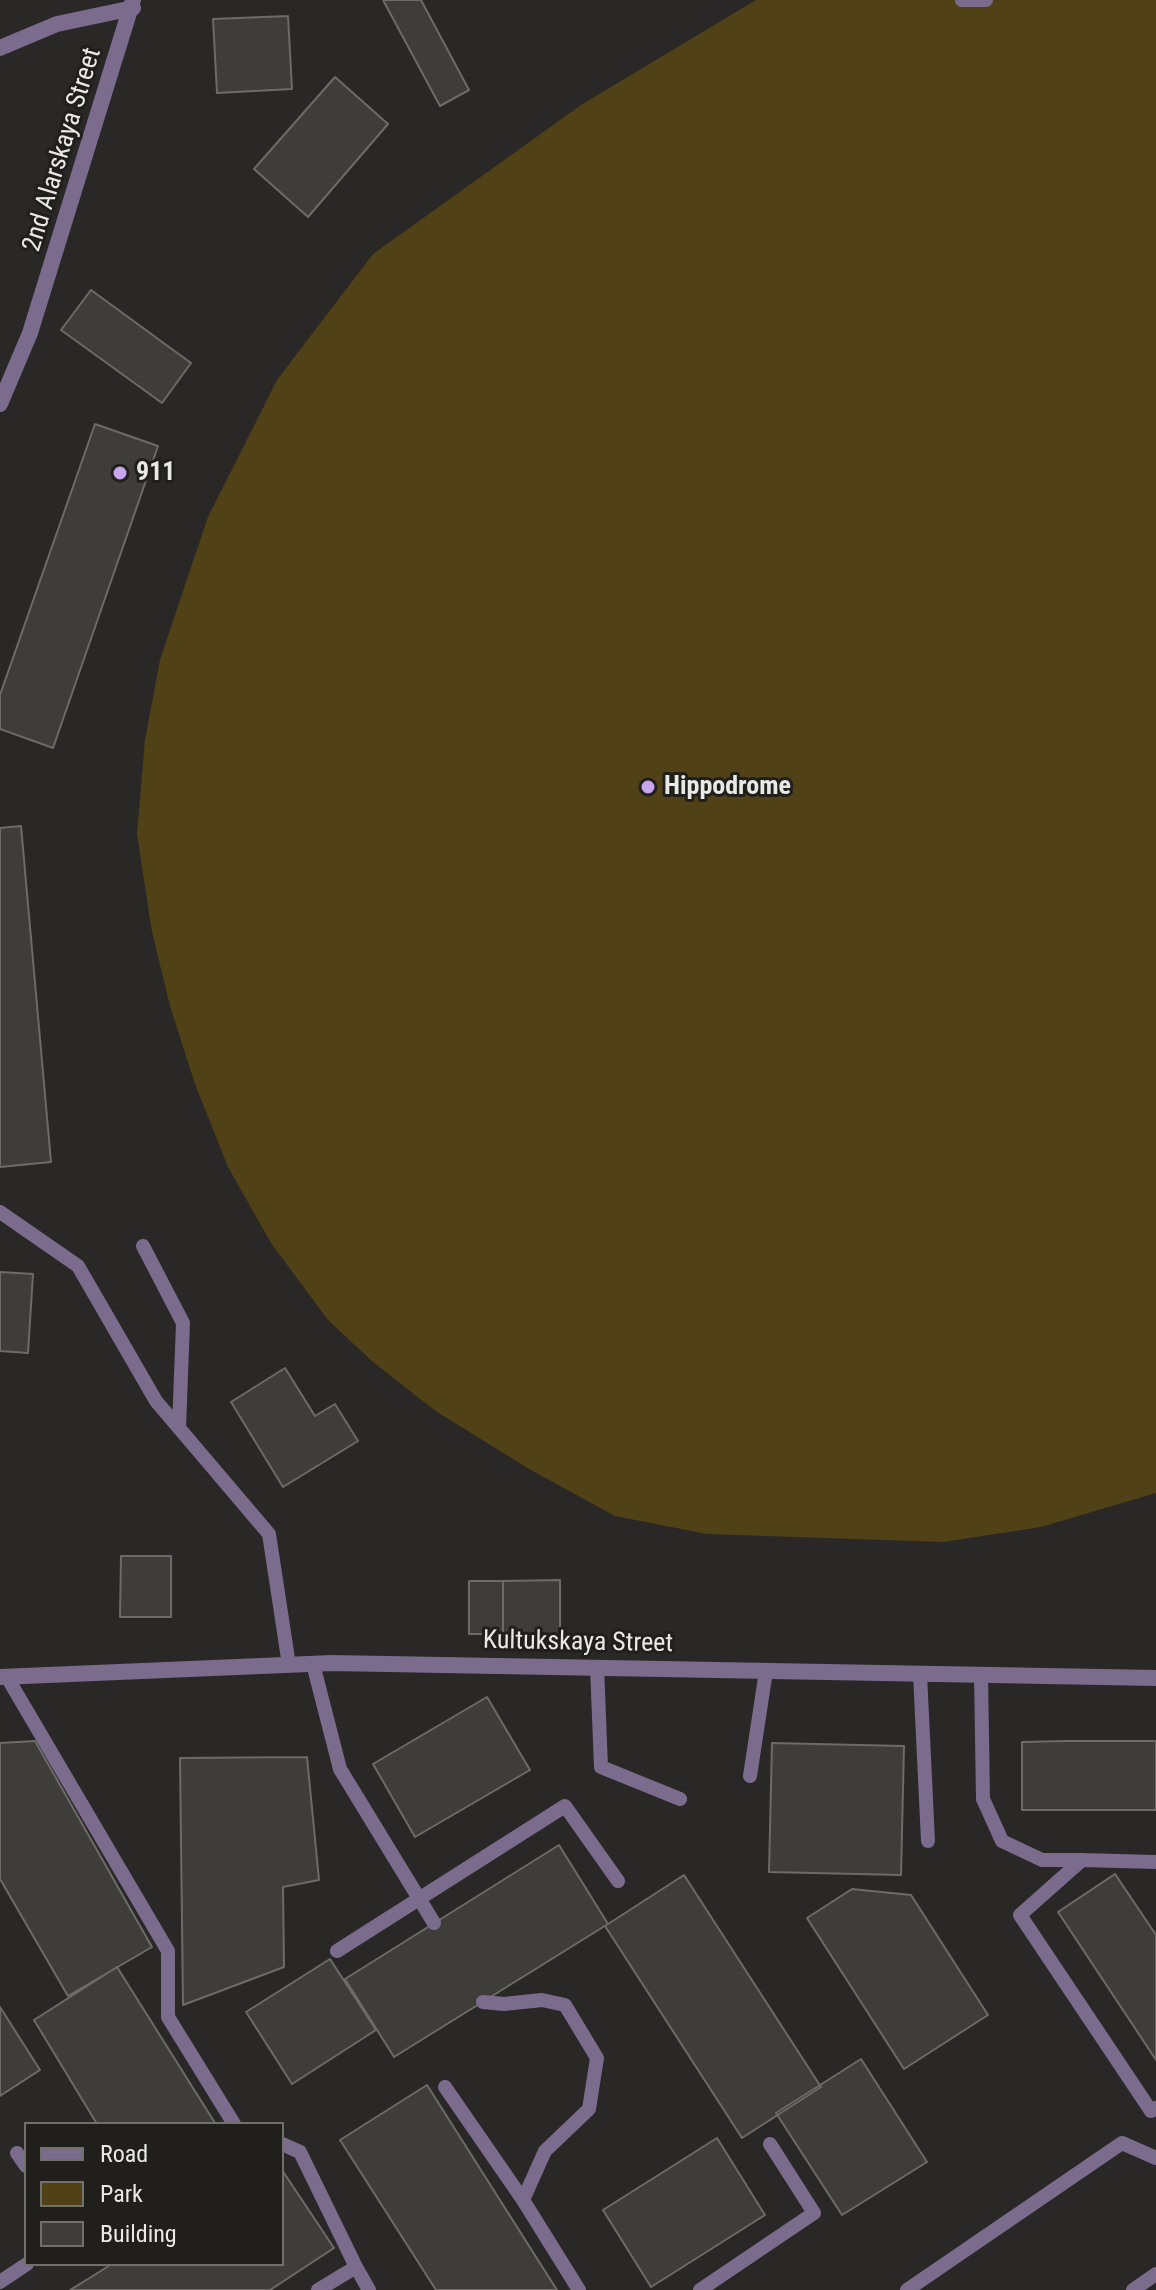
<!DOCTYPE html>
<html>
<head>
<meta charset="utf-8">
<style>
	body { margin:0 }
	#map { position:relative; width:1156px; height:2290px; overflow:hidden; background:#292826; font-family:"Roboto Condensed",sans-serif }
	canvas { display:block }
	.legend { position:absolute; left:24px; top:2122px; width:260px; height:144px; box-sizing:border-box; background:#201f1c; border:2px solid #70706d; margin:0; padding:10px 14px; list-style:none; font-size:24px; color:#e9e9e7 }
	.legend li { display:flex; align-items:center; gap:16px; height:40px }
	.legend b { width:40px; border:2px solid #70706d }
</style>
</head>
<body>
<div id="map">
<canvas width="1156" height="2290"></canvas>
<ul class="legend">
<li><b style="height:10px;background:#7b6c8e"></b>Road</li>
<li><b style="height:22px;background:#514117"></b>Park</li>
<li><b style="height:22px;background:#3e3d3a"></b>Building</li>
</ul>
</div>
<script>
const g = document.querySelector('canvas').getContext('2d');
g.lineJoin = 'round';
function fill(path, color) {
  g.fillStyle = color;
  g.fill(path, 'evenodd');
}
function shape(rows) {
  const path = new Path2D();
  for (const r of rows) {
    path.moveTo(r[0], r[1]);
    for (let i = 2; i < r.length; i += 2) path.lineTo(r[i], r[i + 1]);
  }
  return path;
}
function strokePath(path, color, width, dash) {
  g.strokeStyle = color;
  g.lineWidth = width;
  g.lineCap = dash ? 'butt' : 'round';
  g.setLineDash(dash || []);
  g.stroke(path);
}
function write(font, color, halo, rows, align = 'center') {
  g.font = font + ' "Roboto Condensed",sans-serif';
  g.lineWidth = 6;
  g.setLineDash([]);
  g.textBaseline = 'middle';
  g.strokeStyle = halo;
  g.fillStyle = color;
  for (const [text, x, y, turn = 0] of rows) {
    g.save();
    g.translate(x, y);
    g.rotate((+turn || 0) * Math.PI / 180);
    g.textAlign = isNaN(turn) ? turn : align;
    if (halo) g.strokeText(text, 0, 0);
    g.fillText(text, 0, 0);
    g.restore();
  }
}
fill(shape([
	[756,0,1156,0,1156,1493,1041,1527,943,1542,707,1534,615,1516,531,1470,437,1412,373,1362,328,1320,271,1243,228,1167,195,1084,170,1006,152,932,137,834,145,740,160,660,208,517,277,380,373,254,581,105]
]), '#514117');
const building = shape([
	[383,0,421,0,469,90,440,106,383,0],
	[288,16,292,89,217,93,213,19,288,16],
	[335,77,388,124,308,217,254,169,335,77],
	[91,290,191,363,162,403,61,330,91,290],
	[95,424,158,446,53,748,0,729,0,695,95,424],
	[21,826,51,1162,0,1167,0,828,21,826],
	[0,1272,33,1274,28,1353,0,1351,0,1272],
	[285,1368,315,1416,335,1404,358,1441,283,1487,231,1402,285,1368],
	[121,1556,171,1556,171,1617,120,1617,121,1556],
	[560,1580,560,1634,503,1634,503,1581,560,1580],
	[469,1581,503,1581,503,1634,469,1634,469,1581],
	[487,1697,530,1770,415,1837,373,1764,487,1697],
	[35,1741,152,1947,68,1996,0,1879,0,1743,35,1741],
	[1066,1741,1156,1741,1156,1810,1022,1810,1022,1742,1066,1741],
	[772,1743,904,1746,901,1875,769,1872,772,1743],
	[307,1757,319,1880,283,1887,284,1967,183,2005,180,1758,307,1757],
	[559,1845,608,1924,394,2057,345,1979,559,1845],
	[1115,1874,1156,1935,1156,2060,1058,1912,1115,1874],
	[684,1875,821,2087,742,2138,605,1926,684,1875],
	[852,1889,911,1895,988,2015,904,2069,807,1918,852,1889],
	[330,1959,376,2030,292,2084,246,2012,330,1959],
	[117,1967,215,2123,213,2124,97,2124,34,2020,117,1967],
	[0,2007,40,2070,0,2096,0,2007],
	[861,2059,927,2162,842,2215,776,2113,861,2059],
	[427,2085,557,2290,436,2290,340,2140,427,2085],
	[717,2138,765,2215,651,2287,603,2210,717,2138],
	[282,2170,334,2248,270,2290,70,2290,112,2264,282,2264,282,2170]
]);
fill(building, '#3e3d3a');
strokePath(building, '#6c6b68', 2);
strokePath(shape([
	[962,0,986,0],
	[0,1212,78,1266,156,1401,269,1534,289,1665],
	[143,1246,183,1323,179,1428],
	[313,1664,340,1769,434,1923],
	[597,1667,601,1767,680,1799],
	[920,1674,928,1841],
	[981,1675,983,1799,1002,1841,1042,1860,1084,1860],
	[7,1677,168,1951,168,2017,234,2124],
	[750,1776,766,1671],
	[1156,1862,1082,1860,1020,1915,1151,2111,1156,2108],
	[337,1951,565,1806,618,1881],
	[483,2002,504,2004,542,2000,565,2005,597,2058,589,2109,545,2151,523,2200,579,2290],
	[445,2087,523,2200],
	[282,2144,300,2152,356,2267],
	[17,2153,26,2166],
	[0,2282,27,2264],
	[318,2290,356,2267,369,2290],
	[700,2290,814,2213,770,2144],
	[907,2290,1122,2143,1156,2158],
	[1133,2290,1156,2274]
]), '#7b6c8e', 14);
strokePath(shape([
	[0,48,57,24,133,8],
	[0,404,30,333,133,0],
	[0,1677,332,1663,1156,1678]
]), '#7b6c8e', 16);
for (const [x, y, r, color] of [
	[120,473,8,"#c7a6ef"],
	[648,787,8,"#c7a6ef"]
]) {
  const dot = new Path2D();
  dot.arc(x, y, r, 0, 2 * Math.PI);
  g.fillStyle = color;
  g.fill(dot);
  strokePath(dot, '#201f1c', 3);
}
write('26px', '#e9e9e7', '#201f1c', [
	["2nd Alarskaya Street",63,150,-73],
	["Kultukskaya Street",578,1643,1]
]);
write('bold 26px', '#e9e9e7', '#201f1c', [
	["911",136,473],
	["Hippodrome",664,787]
], 'left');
</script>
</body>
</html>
